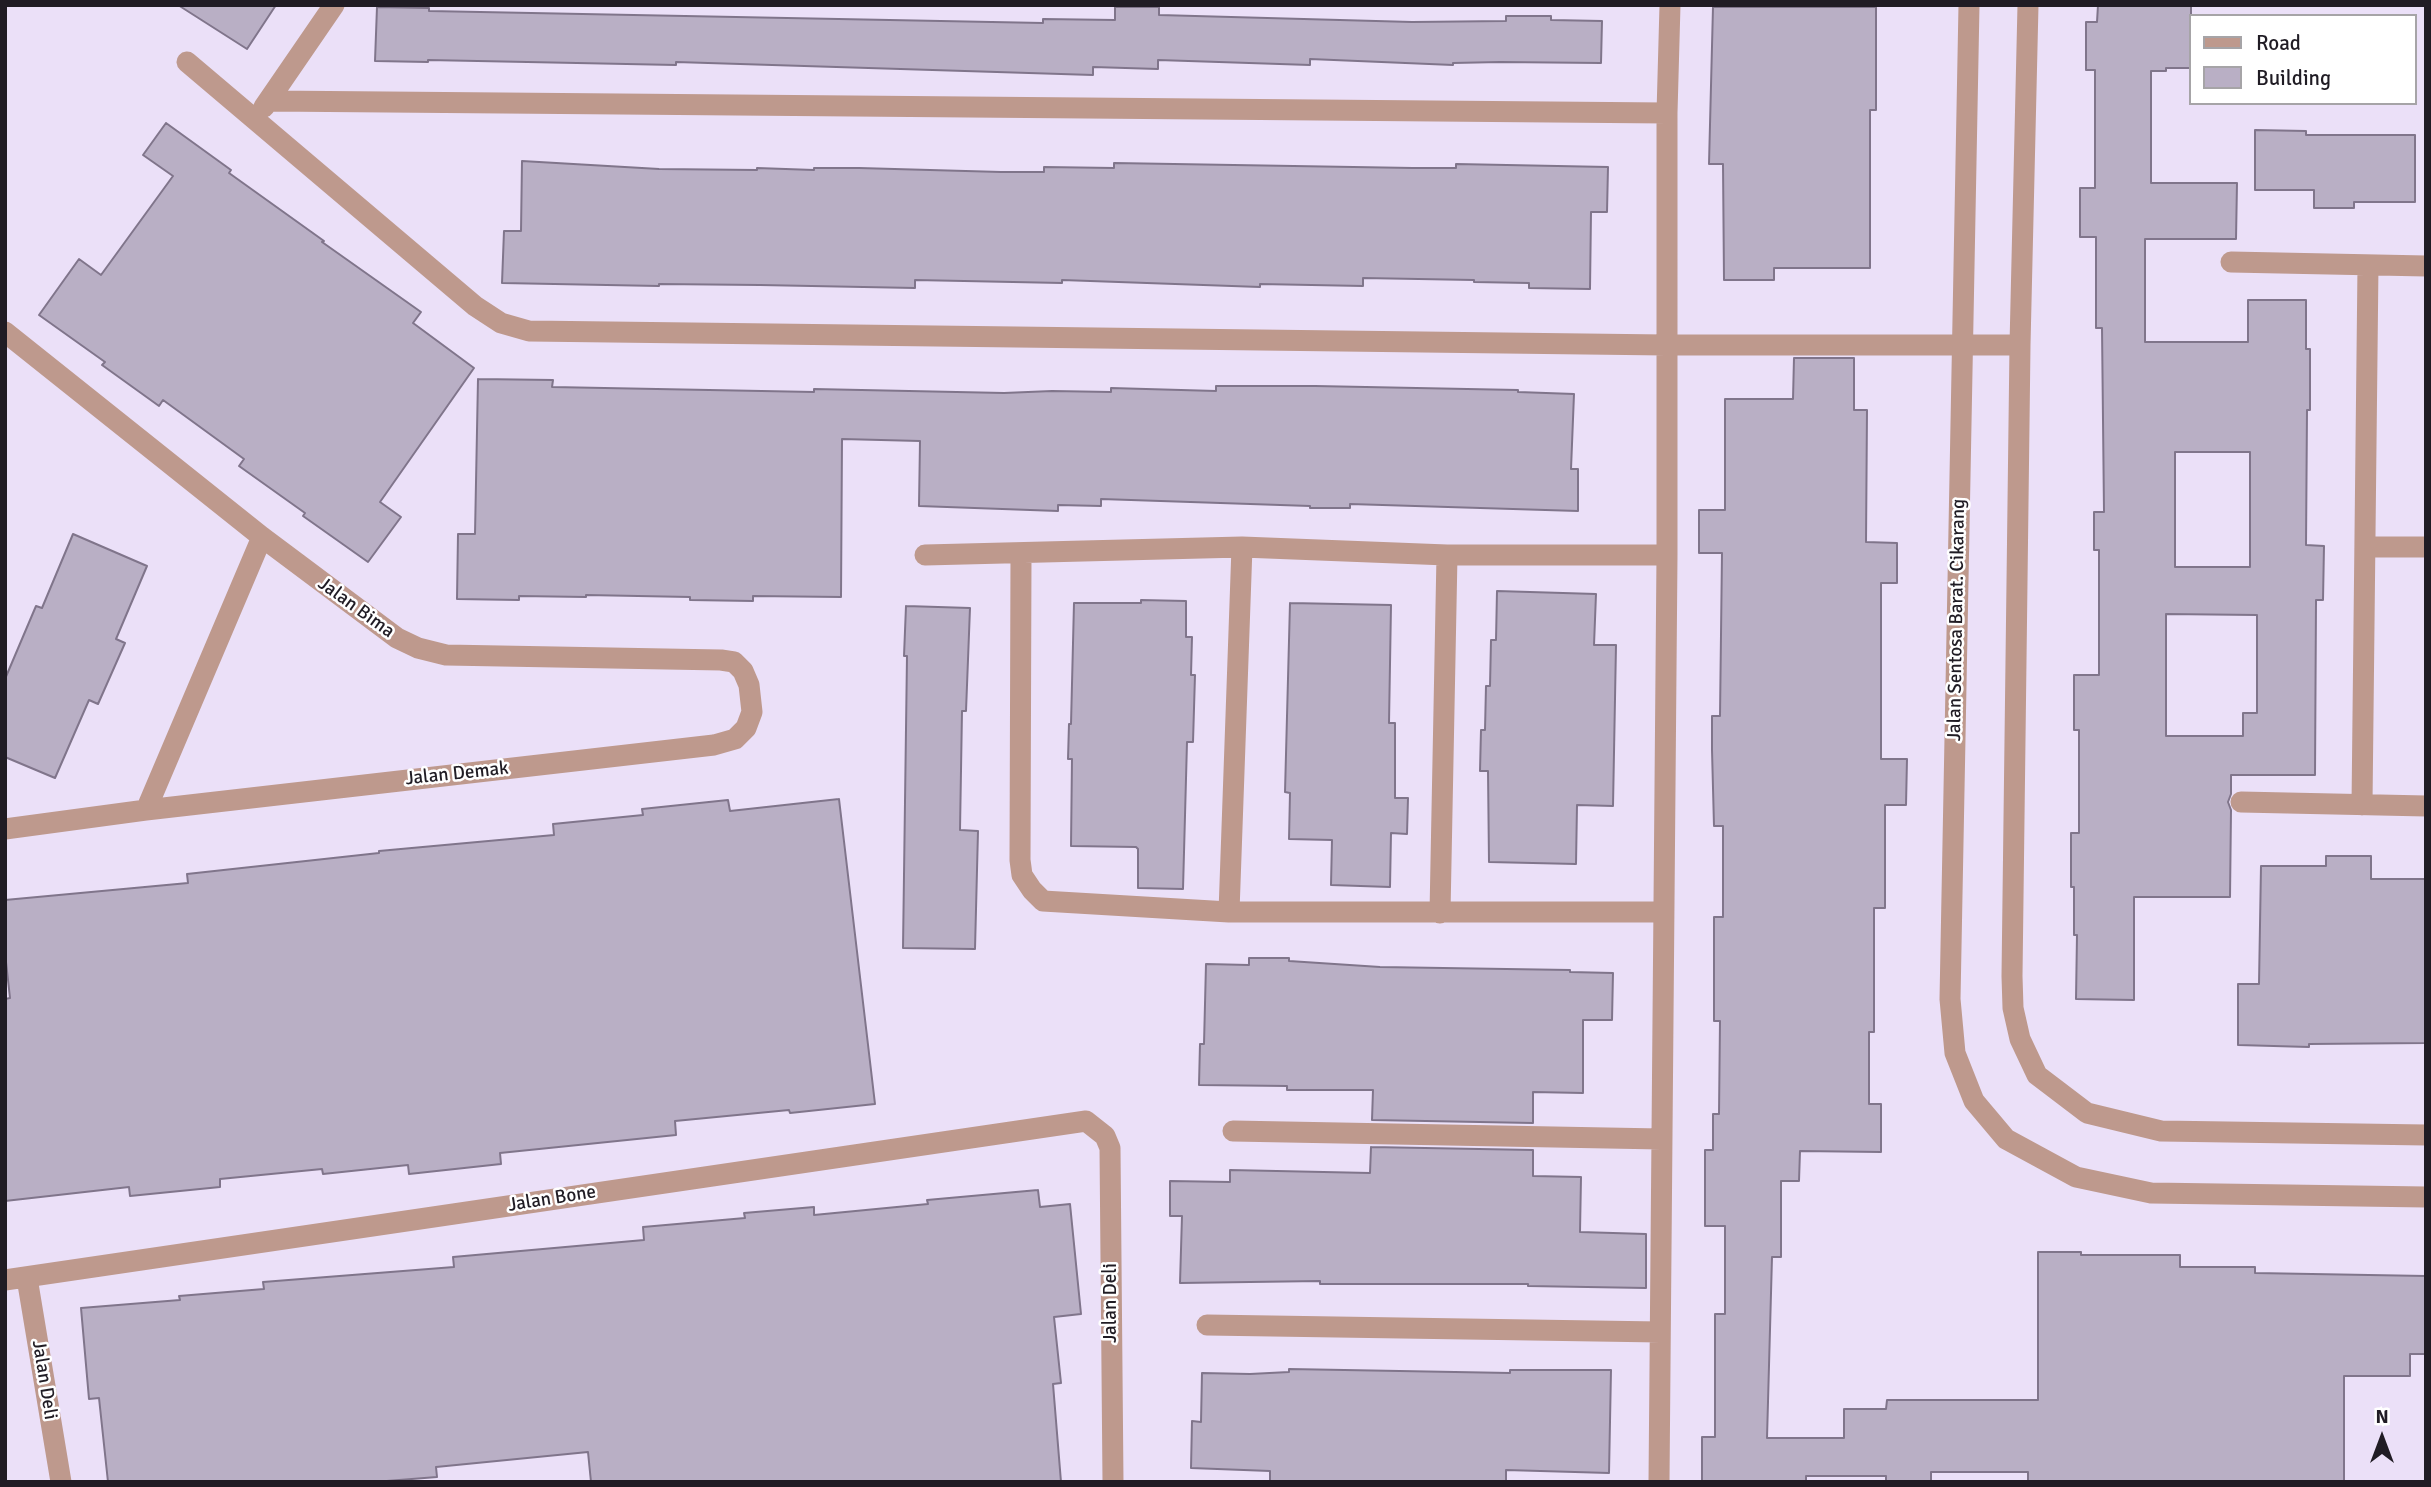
<!DOCTYPE html>
<html>
<head>
<meta charset="utf-8">
<style>
	body { margin:0 }
	#map { position:relative; width:2431px; height:1487px; overflow:hidden; background:#ebe0f8; font-family:Signika,sans-serif }
	canvas { display:block }
	.frame { position:absolute; inset:0; border:7px solid #201c24; pointer-events:none }
	.legend { position:absolute; left:2189px; top:14px; width:228px; height:91px; box-sizing:border-box; background:#fff; border:2px solid #a6a4a7; margin:0; padding:9px 12px; list-style:none; font-size:21px; color:#201c24 }
	.legend li { display:flex; align-items:center; gap:14px; height:35px }
	.legend b { width:35px; border:2px solid #a6a4a7 }
	.north { position:absolute; left:2347px; top:1403px; width:70px; height:70px; -webkit-text-stroke:5px #fff; paint-order:stroke; rotate:0deg; font-size:19px; font-weight:700; line-height:28px; text-align:center; color:#201c24 }
	.north::after { content:''; display:block; margin:auto; width:24px; height:32px; background:#201c24; clip-path:polygon(50% 0,100% 100%,50% 72%,0 100%) }
</style>
</head>
<body>
<div id="map">
<canvas width="2431" height="1487"></canvas>
<div class="frame"></div>
<ul class="legend">
<li><b style="height:9px;background:#be998d"></b>Road</li>
<li><b style="height:19px;background:#b9afc5"></b>Building</li>
</ul>
<div class="north">N</div>
</div>
<script>
const g = document.querySelector('canvas').getContext('2d');
g.lineJoin = 'round';
function fill(path, color) {
  g.fillStyle = color;
  g.fill(path, 'evenodd');
}
function shape(rows) {
  const path = new Path2D();
  for (const r of rows) {
    path.moveTo(r[0], r[1]);
    for (let i = 2; i < r.length; i += 2) path.lineTo(r[i], r[i + 1]);
  }
  return path;
}
function strokePath(path, color, width, dash) {
  g.strokeStyle = color;
  g.lineWidth = width;
  g.lineCap = dash ? 'butt' : 'round';
  g.setLineDash(dash || []);
  g.stroke(path);
}
function write(font, color, halo, rows, align = 'center') {
  g.font = font + ' Signika,sans-serif';
  g.lineWidth = 5;
  g.setLineDash([]);
  g.textBaseline = 'middle';
  g.strokeStyle = halo;
  g.fillStyle = color;
  for (const [text, x, y, turn = 0] of rows) {
    g.save();
    g.translate(x, y);
    g.rotate((+turn || 0) * Math.PI / 180);
    g.textAlign = isNaN(turn) ? turn : align;
    if (halo) g.strokeText(text, 0, 0);
    g.fillText(text, 0, 0);
    g.restore();
  }
}
const building = shape([
	[178,5,276,5,247,49,178,5],
	[2098,5,2191,5,2191,68,2166,68,2166,71,2151,71,2151,183,2237,183,2236,239,2145,239,2145,342,2248,342,2248,300,2306,300,2306,349,2310,349,2310,410,2307,410,2306,545,2324,546,2323,600,2316,600,2315,775,2231,775,2231,794,2228,802,2231,810,2230,897,2134,897,2134,1000,2076,999,2077,935,2074,935,2074,887,2071,887,2071,833,2079,833,2079,730,2074,730,2074,675,2099,675,2099,550,2094,550,2094,512,2104,512,2102,328,2096,328,2096,237,2080,237,2080,188,2095,188,2095,70,2086,70,2086,22,2097,22,2098,5],
	[2175,452,2250,452,2250,567,2175,567,2175,452],
	[2166,614,2257,615,2257,713,2243,713,2243,736,2166,736,2166,614],
	[377,7,429,8,429,11,1043,23,1043,19,1115,20,1115,7,1159,7,1159,15,1412,22,1506,21,1506,16,1551,16,1551,20,1602,21,1601,63,1500,62,1453,63,1453,65,1310,59,1310,65,1158,60,1158,69,1093,67,1093,75,676,62,676,65,428,60,428,62,375,61,377,7],
	[1713,7,1876,7,1876,110,1870,110,1870,268,1774,268,1774,280,1724,280,1723,164,1709,164,1713,7],
	[166,123,231,170,229,173,324,241,322,242,421,312,413,323,474,368,380,502,401,517,368,562,303,516,305,513,239,466,244,459,163,400,159,406,102,365,105,362,39,315,79,259,101,275,173,176,143,155,166,123],
	[2255,130,2306,131,2306,135,2415,135,2415,202,2354,202,2354,208,2314,208,2314,190,2255,190,2255,130],
	[522,161,659,169,757,170,757,168,814,170,814,168,859,168,1001,172,1044,172,1044,167,1114,168,1114,163,1413,168,1456,168,1456,164,1608,167,1607,212,1591,212,1590,289,1529,288,1529,283,1474,282,1474,280,1363,278,1363,286,1260,284,1260,287,1062,280,1062,283,915,280,915,288,760,285,659,284,659,286,502,283,504,231,521,231,522,161],
	[1794,358,1854,358,1854,410,1867,410,1866,542,1897,543,1897,583,1881,583,1881,759,1907,759,1906,805,1885,805,1885,908,1874,908,1874,1032,1869,1032,1869,1104,1881,1104,1881,1152,1800,1151,1799,1181,1781,1181,1781,1257,1772,1257,1767,1438,1844,1438,1844,1409,1886,1409,1887,1400,2038,1400,2038,1252,2081,1252,2081,1255,2180,1255,2180,1267,2255,1267,2255,1273,2426,1276,2426,1354,2410,1354,2410,1376,2344,1376,2344,1482,2028,1482,2028,1472,1931,1472,1931,1482,1886,1482,1886,1476,1806,1476,1806,1482,1702,1482,1702,1437,1715,1437,1715,1314,1725,1314,1725,1226,1705,1226,1705,1150,1713,1150,1713,1114,1719,1114,1720,1021,1714,1021,1714,917,1723,917,1723,826,1714,826,1712,750,1712,716,1720,716,1722,553,1699,553,1699,510,1725,510,1725,399,1793,399,1794,358],
	[478,379,553,380,552,387,814,392,814,389,1004,393,1052,391,1111,392,1111,388,1216,391,1216,386,1315,386,1518,390,1518,392,1574,394,1571,469,1578,469,1578,511,1350,504,1350,508,1310,508,1310,506,1101,499,1101,506,1058,505,1058,511,919,506,920,441,842,439,841,597,753,596,753,601,690,600,690,597,586,595,586,597,519,596,519,600,457,599,458,534,475,534,478,379],
	[73,534,147,566,116,639,125,643,98,704,89,700,55,778,5,757,5,679,36,606,42,608,73,534],
	[1497,591,1596,594,1594,645,1616,645,1613,806,1577,805,1576,864,1489,862,1488,771,1480,771,1481,730,1485,730,1486,686,1490,686,1491,640,1496,640,1497,591],
	[1141,600,1186,601,1186,637,1192,637,1191,675,1195,675,1193,742,1187,742,1183,889,1138,888,1138,849,1136,847,1071,846,1072,759,1068,759,1069,724,1071,724,1074,603,1141,603,1141,600],
	[1290,603,1391,605,1389,723,1395,723,1395,798,1408,798,1407,834,1391,833,1390,887,1331,885,1332,840,1289,839,1290,793,1285,792,1290,603],
	[906,606,970,608,966,711,962,711,960,830,978,831,975,949,903,948,907,656,904,656,906,606],
	[839,799,875,1104,790,1113,789,1110,675,1121,676,1135,500,1153,501,1164,409,1174,408,1165,323,1174,322,1169,220,1179,220,1187,130,1196,129,1187,5,1201,5,999,10,998,5,953,5,900,188,883,187,874,379,853,379,851,554,835,553,824,643,815,642,809,728,800,730,811,839,799],
	[2326,856,2371,856,2371,879,2426,879,2426,1043,2309,1044,2309,1047,2238,1045,2238,984,2259,984,2261,866,2326,866,2326,856],
	[1249,958,1289,958,1289,961,1380,967,1570,970,1570,972,1613,973,1612,1020,1583,1020,1583,1093,1533,1092,1533,1123,1372,1120,1373,1090,1287,1090,1287,1086,1199,1085,1200,1044,1204,1044,1206,964,1249,965,1249,958],
	[1371,1147,1533,1150,1533,1176,1581,1177,1580,1232,1646,1234,1646,1288,1528,1286,1528,1284,1320,1284,1320,1281,1180,1283,1182,1216,1170,1216,1170,1181,1230,1182,1230,1170,1370,1173,1371,1147],
	[1038,1190,1040,1207,1070,1204,1081,1314,1054,1317,1061,1383,1053,1384,1061,1482,591,1482,588,1452,436,1467,437,1477,374,1482,108,1482,99,1398,89,1399,81,1308,180,1300,179,1296,264,1289,263,1282,454,1267,453,1257,644,1240,643,1227,745,1218,744,1213,814,1207,814,1215,928,1204,927,1200,1038,1190],
	[1289,1369,1510,1373,1510,1370,1611,1370,1609,1473,1506,1470,1506,1482,1270,1482,1270,1471,1191,1468,1192,1421,1201,1422,1202,1373,1250,1374,1289,1372,1289,1369]
]);
fill(building, '#b9afc5');
strokePath(building, '#80758b', 2);
strokePath(shape([
	[1969,5,1950,999,1955,1053,1974,1101,2006,1139,2076,1177,2151,1193,2426,1197],
	[2028,5,2020,345,2012,976,2013,1008,2020,1039,2037,1075,2087,1113,2161,1131,2426,1135],
	[187,62,475,306,501,323,529,331,1666,345,2020,345],
	[270,101,1667,113],
	[264,107,334,5],
	[2231,262,2426,266],
	[5,332,262,537,397,638,418,648,446,655,721,660,734,662,743,671,749,685,752,712,746,728,735,739,714,745,146,810,5,829],
	[2365,547,2426,547],
	[925,555,1242,547,1447,555,1667,555],
	[1021,555,1020,860,1022,875,1032,890,1043,901,1229,912,1663,912],
	[2241,802,2426,806],
	[2362,805,2368,265],
	[146,810,262,537],
	[1229,912,1242,547],
	[1440,913,1447,555],
	[1233,1131,1661,1139],
	[27,1278,61,1482],
	[5,1280,1086,1121,1105,1136,1110,1148,1113,1482],
	[1207,1325,1660,1332],
	[1659,1482,1667,555,1667,113,1670,5]
]), '#be998d', 21);
write('19px', '#201c24', '#fff', [
	["Jalan Bima",356,608,36],
	["Jalan Sentosa Barat. Cikarang",1957,620,-89],
	["Jalan Demak",457,774,-6],
	["Jalan Bone",552,1199,-9],
	["Jalan Deli",1111,1303,-90],
	["Jalan Deli",44,1380,81]
]);
</script>
</body>
</html>
